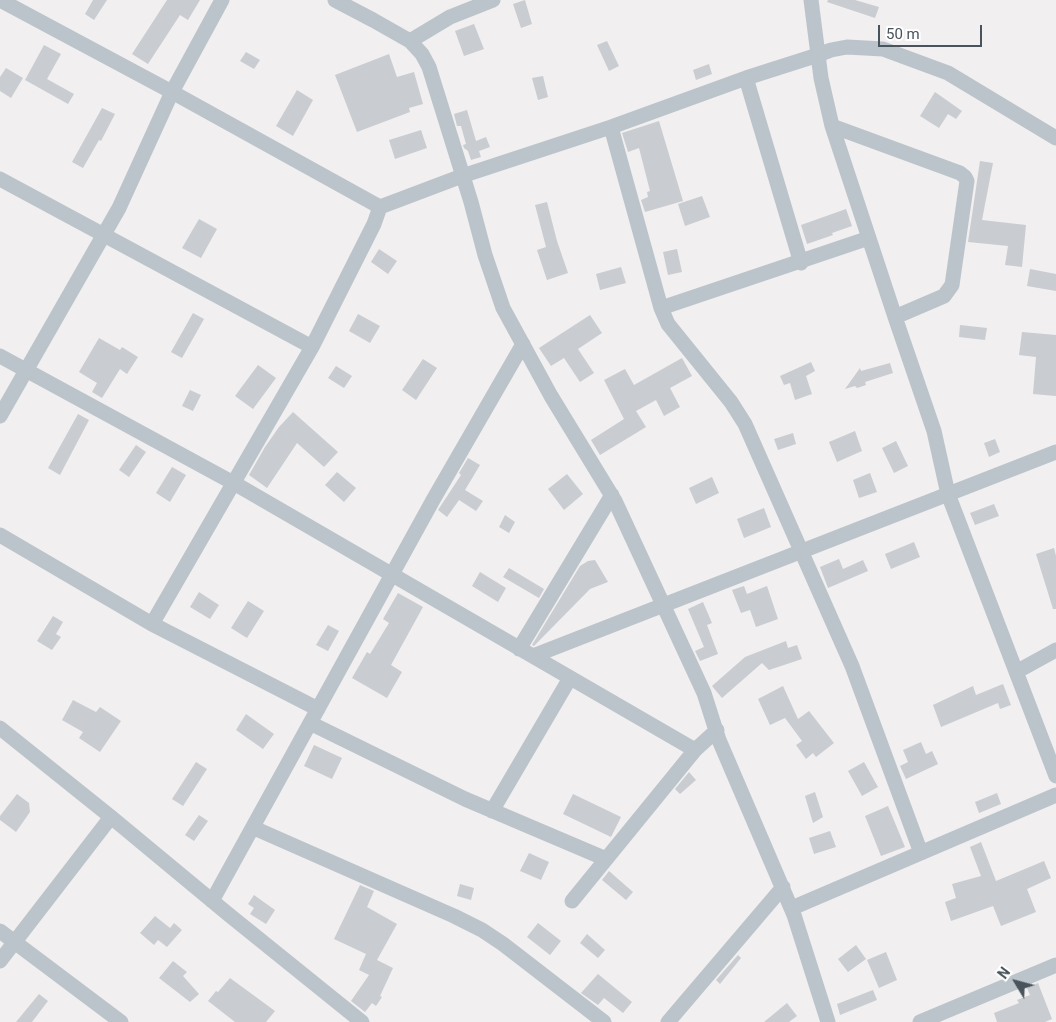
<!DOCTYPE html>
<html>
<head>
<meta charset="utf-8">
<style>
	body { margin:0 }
	#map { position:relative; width:1056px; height:1022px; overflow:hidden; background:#f1efef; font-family:Roboto,sans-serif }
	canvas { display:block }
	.north { position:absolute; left:991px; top:957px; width:50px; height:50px; -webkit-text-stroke:4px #fff; paint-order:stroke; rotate:307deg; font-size:14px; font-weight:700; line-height:20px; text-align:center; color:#48535b }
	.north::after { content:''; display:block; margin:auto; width:18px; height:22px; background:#48535b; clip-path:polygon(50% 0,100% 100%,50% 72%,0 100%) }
	.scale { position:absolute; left:878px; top:25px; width:104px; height:22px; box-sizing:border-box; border:2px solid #48535b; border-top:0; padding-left:6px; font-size:15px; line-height:18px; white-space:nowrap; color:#48535b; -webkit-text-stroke:4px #fff; paint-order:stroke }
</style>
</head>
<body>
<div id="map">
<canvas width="1056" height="1022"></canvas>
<div class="north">N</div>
<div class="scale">50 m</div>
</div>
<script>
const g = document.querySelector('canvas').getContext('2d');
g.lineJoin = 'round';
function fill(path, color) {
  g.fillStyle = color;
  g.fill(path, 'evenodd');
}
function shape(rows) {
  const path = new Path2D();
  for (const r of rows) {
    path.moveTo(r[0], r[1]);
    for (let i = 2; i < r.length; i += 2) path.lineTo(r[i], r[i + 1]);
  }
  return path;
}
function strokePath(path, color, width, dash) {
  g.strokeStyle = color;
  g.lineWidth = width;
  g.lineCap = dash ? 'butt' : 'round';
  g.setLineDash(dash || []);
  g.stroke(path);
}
fill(shape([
	[93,0,107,0,94,20,85,14],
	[167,0,200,0,188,20,180,15,148,64,132,54],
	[525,0,532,24,521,28,513,4],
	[828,0,855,0,879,7,875,18,827,2],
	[474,24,484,49,464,56,455,31],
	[607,41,619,66,609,71,597,45],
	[44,45,61,54,47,79,74,94,68,104,25,80],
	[246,52,260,60,254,69,240,61],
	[389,54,397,77,414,72,423,104,409,108,410,112,357,132,335,75],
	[709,64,712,74,696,80,693,70],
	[6,68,23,78,11,98,0,91,0,77],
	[543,76,548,97,538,100,532,78],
	[297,90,313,100,293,136,276,126],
	[935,92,962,111,956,119,948,114,939,128,920,116],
	[102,108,115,114,101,141,99,140,83,168,72,162],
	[467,110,476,141,486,137,490,147,479,151,481,157,471,160,468,151,464,148,463,145,466,144,461,126,457,126,454,114],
	[659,121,683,201,645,212,641,200,648,197,647,192,650,191,639,148,628,152,622,133],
	[421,130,427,148,395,159,389,140],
	[980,161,993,163,982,220,1026,225,1022,267,1005,265,1008,246,968,242],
	[702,196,710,217,685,226,678,204],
	[547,202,557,241,568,273,547,280,537,250,546,247,535,205],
	[846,209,852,226,832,233,833,235,807,244,801,225],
	[199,219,217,229,201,258,182,248],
	[379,249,397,261,388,274,371,262],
	[677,249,682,272,668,275,663,252],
	[621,267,626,283,600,290,596,274],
	[1030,269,1056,274,1056,291,1027,286],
	[193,313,204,319,182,358,171,352],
	[358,314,380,326,370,343,349,331],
	[590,315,602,333,578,349,594,373,580,382,564,358,551,366,539,348],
	[960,325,987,328,985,340,959,337],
	[1022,332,1056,335,1056,396,1033,394,1036,357,1019,355],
	[99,338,120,350,122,347,138,357,127,374,120,369,102,398,92,392,97,383,79,372],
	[682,358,692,376,670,388,680,407,664,416,656,400,636,411,646,427,600,455,591,440,624,419,604,380,625,369,634,385],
	[423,359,437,368,416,400,402,390],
	[811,362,815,371,806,376,812,394,795,400,790,383,784,385,780,376],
	[890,363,893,373,865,382,866,385,857,388,855,386,845,389,860,368,861,371],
	[258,365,276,378,253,409,235,396],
	[336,366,352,376,344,388,328,378],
	[190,390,201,395,193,411,182,406],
	[293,412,338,452,324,467,297,443,267,488,249,475,265,447,279,427],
	[78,414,89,420,60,475,48,468],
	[855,431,862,451,837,462,829,442],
	[793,433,796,444,778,450,774,439],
	[995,439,1000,452,989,457,984,443],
	[896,441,908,466,894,473,882,448],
	[136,445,146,452,129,477,119,470],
	[468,458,480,465,465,490,483,501,476,511,459,500,447,517,438,510,461,475,459,473],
	[172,467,186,475,170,502,156,493],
	[337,472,356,488,344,502,325,485],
	[870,473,877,492,859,498,853,480],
	[567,474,583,494,564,510,548,489],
	[712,477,719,493,696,504,689,488],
	[994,504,999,516,975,525,970,513],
	[764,508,771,527,744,538,737,519],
	[505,515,515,522,509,533,499,527],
	[914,542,920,557,891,569,885,554],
	[1054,548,1056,556,1056,609,1053,609,1036,554],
	[839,559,843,569,863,560,868,571,828,588,820,567],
	[595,560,608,582,590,589,534,646,532,645,580,566,588,561],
	[509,568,544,589,539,598,503,577],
	[480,572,506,588,498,602,472,586],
	[744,586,747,594,767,586,778,619,756,627,750,610,741,613,732,590],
	[199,592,219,605,210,619,190,607],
	[398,593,423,607,391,665,402,672,387,698,352,678,367,652,370,654,389,623,383,619],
	[248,601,264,611,247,638,231,628],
	[703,602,712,623,707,625,718,654,700,661,695,651,704,647,688,609],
	[53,616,63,622,56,634,61,637,52,650,37,641],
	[328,625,339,631,328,651,316,645],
	[786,641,788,648,797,645,802,659,769,670,762,663,722,698,712,686,745,657],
	[1003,684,1011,705,1000,709,998,703,941,727,933,705,973,686,976,695],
	[783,686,798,719,809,711,834,743,816,757,813,753,806,759,796,745,802,741,785,718,770,725,758,699],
	[73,700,96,712,100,707,121,721,100,752,79,738,83,732,62,720],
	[246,714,274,734,263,749,236,730],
	[921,742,926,754,932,751,938,764,906,779,900,766,908,762,903,750],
	[314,745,342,758,332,779,304,766],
	[196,762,207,769,183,806,172,799],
	[864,762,878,787,862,796,848,771],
	[689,772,696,780,680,794,675,789],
	[815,792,823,817,813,823,805,796],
	[997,793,1001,804,979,813,975,802],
	[17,794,29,803,30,812,16,832,0,820,0,816],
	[573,794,621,817,611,837,563,814],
	[888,806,905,847,881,856,865,816],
	[199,815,208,821,194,841,185,835],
	[830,831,836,847,814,854,809,838],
	[981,842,996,881,1044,861,1051,878,1027,889,1036,912,1001,926,993,906,951,921,945,902,956,898,952,884,981,876,970,847],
	[529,853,549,862,541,880,520,871],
	[609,871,633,892,626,900,602,880],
	[460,884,474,888,471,900,457,896],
	[360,885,374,891,367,907,397,924,377,960,393,968,380,996,382,997,376,1006,372,1003,365,1012,351,1001,369,975,359,970,366,954,334,939],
	[254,895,275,910,266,924,250,914,254,908,248,904],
	[155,916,170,928,174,923,182,930,167,947,158,940,154,945,140,933],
	[538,923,561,941,550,955,527,937],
	[587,934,605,950,598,958,580,943],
	[856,945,866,959,848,972,838,959],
	[886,952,897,980,879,988,867,960],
	[738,955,741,958,720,984,716,980],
	[173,961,187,972,183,976,199,994,190,1002,159,978],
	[598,974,632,1002,623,1013,604,998,598,1005,581,993],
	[230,978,275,1011,266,1022,235,1022,208,1001,216,991,218,992],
	[1038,983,1052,1019,1045,1022,997,1022,994,1013,1019,1003,1017,1000,1030,995,1027,988],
	[873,990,877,1000,840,1015,837,1004],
	[39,994,48,1001,32,1022,16,1022],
	[787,1003,797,1016,789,1022,764,1022]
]), '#c9ccd1');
strokePath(shape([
	[0,0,172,92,380,207,374,224,312,347,152,624],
	[335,0,373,20,410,41,422,54,429,67,471,202,485,255,503,308,551,396,615,501,704,693,719,740,794,915,828,1022],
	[811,0,821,78,832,126,895,317,934,431,948,494,1056,776],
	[410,41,450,17,493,0],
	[746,78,801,263],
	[832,126,960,173,965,177,967,181,952,285,944,296,895,317],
	[611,127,661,308,668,324,731,402,745,424,852,666,921,853],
	[0,179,312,347],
	[380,207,462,176,611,127,746,78,818,55,831,50,847,47,883,49,948,73,1056,138],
	[661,308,869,238],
	[0,356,239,486,695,750],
	[0,416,119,208,172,92,222,0],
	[0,535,152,624,318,709],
	[519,649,612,495],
	[533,656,1056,452],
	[1016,672,1056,650],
	[310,723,465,799,606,859],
	[0,728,111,817,228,914,362,1022],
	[492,811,570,678],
	[254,828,454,916,482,930,503,944,604,1022],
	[212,901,433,500,523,344],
	[572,901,695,750,717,730],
	[792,908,1056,795],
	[0,931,121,1022],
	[0,961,111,817],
	[668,1022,783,887],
	[920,1022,1056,965]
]), '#bbc4cb', 15);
</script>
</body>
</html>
